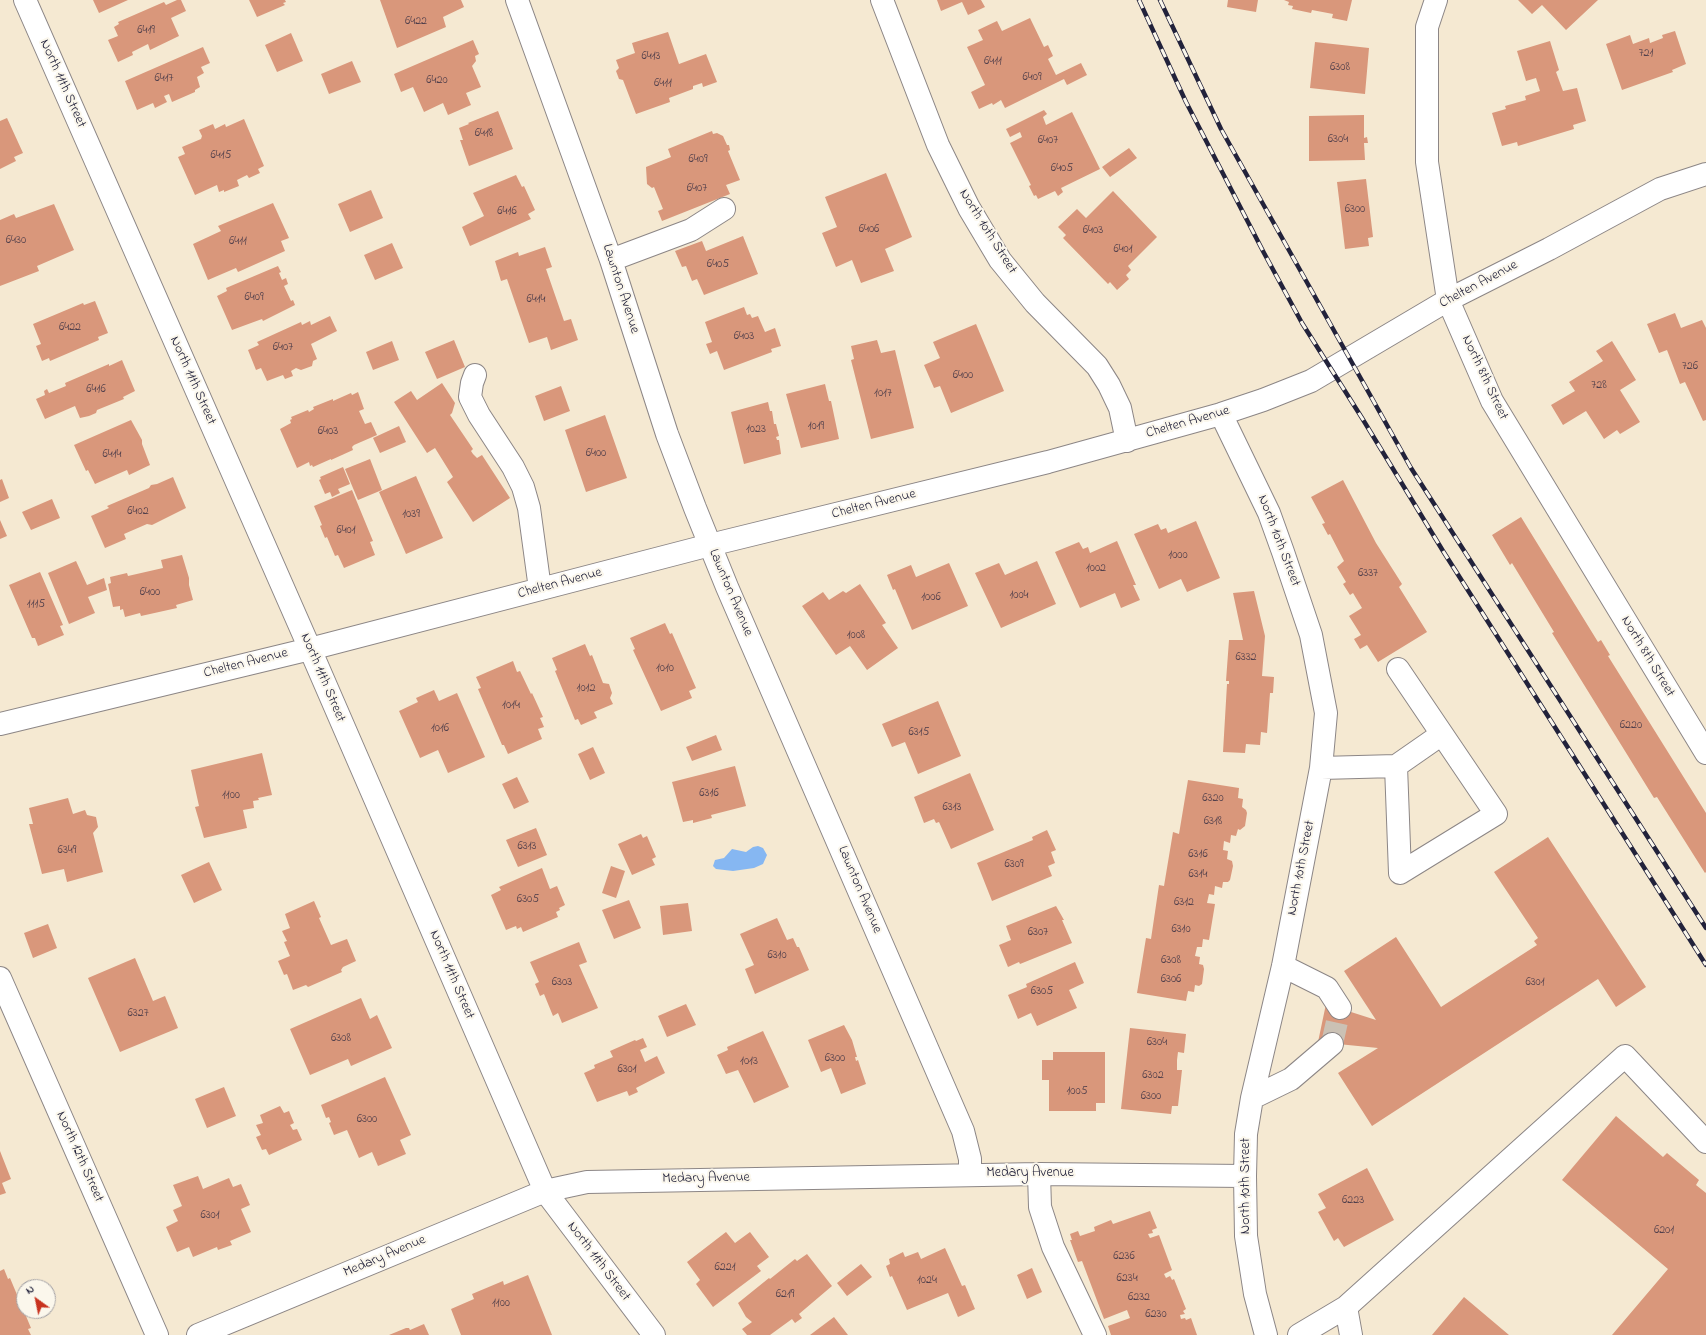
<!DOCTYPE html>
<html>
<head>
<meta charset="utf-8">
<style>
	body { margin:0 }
	#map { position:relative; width:1706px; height:1335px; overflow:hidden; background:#f5e9d2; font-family:"Indie Flower",sans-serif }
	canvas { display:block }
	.north { position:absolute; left:16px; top:1279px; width:40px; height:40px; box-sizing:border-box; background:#fbf7ec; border:1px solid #a4a2a5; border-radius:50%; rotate:327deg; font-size:11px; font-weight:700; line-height:16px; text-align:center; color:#22223b }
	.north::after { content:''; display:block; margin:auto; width:14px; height:18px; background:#c8321e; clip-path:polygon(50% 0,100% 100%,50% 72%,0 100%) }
</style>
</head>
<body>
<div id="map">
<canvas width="1706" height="1335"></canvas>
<div class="north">N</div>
</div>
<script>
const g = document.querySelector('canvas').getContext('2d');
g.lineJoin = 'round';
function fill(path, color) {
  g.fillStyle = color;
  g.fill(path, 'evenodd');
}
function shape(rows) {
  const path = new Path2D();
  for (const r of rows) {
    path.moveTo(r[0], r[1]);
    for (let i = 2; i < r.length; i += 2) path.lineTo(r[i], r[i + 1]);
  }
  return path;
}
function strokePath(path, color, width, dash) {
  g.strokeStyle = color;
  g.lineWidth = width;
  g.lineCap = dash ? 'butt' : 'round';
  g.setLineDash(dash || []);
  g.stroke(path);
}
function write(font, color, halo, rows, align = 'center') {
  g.font = font + ' "Indie Flower",sans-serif';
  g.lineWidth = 4;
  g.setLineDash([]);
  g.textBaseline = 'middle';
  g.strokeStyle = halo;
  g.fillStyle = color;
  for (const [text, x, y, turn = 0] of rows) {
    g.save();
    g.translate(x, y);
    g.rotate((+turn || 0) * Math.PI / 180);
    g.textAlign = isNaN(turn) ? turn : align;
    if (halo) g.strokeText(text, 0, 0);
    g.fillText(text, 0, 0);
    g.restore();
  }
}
fill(shape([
	[758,846,763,848,767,855,763,864,754,868,733,871,716,869,713,866,715,860,724,858,732,849,746,852,753,847]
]), '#86b7f2');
fill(shape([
	[93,0,128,0,99,13],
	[177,0,181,0,186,11,171,18,179,36,150,50,148,44,132,52,133,55,118,62,108,40,118,36,114,27,119,24,118,22,164,2,166,5],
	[249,0,285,0,286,2,283,3,285,5,257,17],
	[380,0,461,0,464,7,443,17,446,27,397,48],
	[937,0,981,0,985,7,968,15,962,2,941,11],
	[1228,0,1258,0,1256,12,1227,7],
	[1284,0,1352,0,1347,21,1332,18,1333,14,1312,10,1311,13,1292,9,1293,6,1288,5,1289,2],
	[1518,0,1598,0,1566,30,1542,5,1532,14],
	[1030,18,1044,47,1048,45,1053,56,1048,59,1056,75,1081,63,1087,75,1067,85,1064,79,1005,108,1001,100,993,105,992,103,979,109,971,92,985,85,967,47,983,40,978,30,997,21,1002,31],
	[1675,31,1686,64,1672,70,1673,72,1622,90,1606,44,1630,35,1633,44,1649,38,1650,43,1663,38,1662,35],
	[668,32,679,64,706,54,717,82,703,87,702,83,693,86,693,89,669,98,670,102,636,114,623,80,619,79,616,71,619,68,616,60,635,53,632,43],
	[291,33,303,61,277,72,265,45],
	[473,40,479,54,475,56,476,61,472,66,481,87,466,93,471,105,448,115,443,103,424,112,413,87,401,92,394,74],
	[1550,41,1559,70,1556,72,1563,91,1577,88,1586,121,1573,125,1574,129,1518,146,1517,142,1502,146,1492,113,1506,109,1505,106,1526,100,1525,96,1540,91,1536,78,1526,81,1517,51],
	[1315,42,1369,48,1365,94,1310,88],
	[203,47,210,63,201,67,204,73,197,77,200,87,195,90,195,92,172,102,169,94,164,96,167,102,155,108,153,103,137,110,125,81],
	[352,61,361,82,329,94,321,74],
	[1044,110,1047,114,1043,117,1046,125,1072,112,1100,169,1061,188,1063,192,1058,196,1055,191,1038,199,1036,195,1034,196,1029,186,1031,185,1010,143,1022,137,1020,132,1010,137,1006,129],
	[498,111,513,149,469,166,460,140,463,140,459,128,469,124,468,123],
	[1364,115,1364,138,1367,137,1368,143,1364,143,1365,160,1309,161,1309,116],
	[7,118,23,153,14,157,16,161,0,169,0,121],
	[244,119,264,166,258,169,260,173,249,178,247,175,237,180,239,186,224,192,224,190,219,192,217,185,195,195,178,157,185,154,182,147,201,139,202,136,199,130,213,124,215,129,225,124,226,127],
	[712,131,713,134,717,133,723,136,727,145,729,145,730,150,728,151,740,180,726,185,730,194,662,221,658,211,663,209,654,187,652,188,647,184,646,167,671,157,668,149],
	[1129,148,1137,158,1110,177,1102,167],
	[886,173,912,237,885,249,894,271,861,283,852,260,836,267,822,233,837,227,825,197],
	[516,175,522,187,524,186,535,210,528,214,531,219,470,246,462,227,484,216,473,193],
	[1366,179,1373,237,1368,238,1369,246,1345,249,1337,182],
	[371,190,383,218,350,232,338,204],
	[1113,191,1157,237,1128,266,1131,270,1126,275,1129,279,1117,290,1110,282,1108,284,1063,238,1066,235,1058,227,1077,209,1086,218],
	[273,203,289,238,281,241,285,251,238,272,236,268,208,280,193,244,221,231,218,226],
	[54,204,74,250,37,266,39,271,0,286,0,220,14,214,16,218],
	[743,236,758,274,704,295,697,279,692,281,686,266,682,267,675,251,702,241,706,251],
	[392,243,403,268,375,280,364,255],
	[545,247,552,267,546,269,564,321,571,319,578,340,551,350,547,337,529,343,507,279,501,281,495,261,518,252,519,256],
	[278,266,281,272,279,273,282,280,286,278,288,284,284,286,291,301,293,300,295,305,263,321,262,319,232,330,217,296,227,291,226,288],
	[95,301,108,333,98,337,99,340,50,361,49,358,42,361,36,346,41,344,33,324,83,303,84,305],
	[744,307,747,315,750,314,752,318,758,316,765,332,775,328,781,346,771,349,772,352,724,370,717,351,710,354,706,344,712,342,705,322],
	[1675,313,1681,328,1702,320,1706,328,1706,420,1703,421,1685,382,1680,384,1667,350,1659,353,1647,324],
	[330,316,337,331,311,344,317,359,313,361,312,366,301,370,296,368,291,371,293,376,285,379,283,375,267,381,261,368,256,370,248,350,259,345,257,342,301,322,302,325,310,321,311,325],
	[976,324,1004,391,951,413,940,386,934,388,924,365,940,358,933,342],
	[454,340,465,367,437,379,425,352],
	[877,340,881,353,895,350,914,428,871,439,851,360,854,359,851,346],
	[392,341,399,360,373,370,366,352],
	[1612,341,1636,380,1620,390,1640,422,1620,434,1617,430,1604,439,1586,411,1563,425,1551,405,1575,391,1569,382,1603,361,1596,351],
	[122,360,135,391,123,397,124,399,97,410,96,413,89,416,80,418,75,406,45,419,36,399,45,395,44,391,47,389,49,393,66,386,65,383,109,364,109,366],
	[442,383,455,403,452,413,450,415,473,449,471,451,473,454,477,458,482,455,510,498,473,522,447,482,453,477,435,448,427,453,394,402,411,391,417,400],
	[825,384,829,401,831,401,839,439,801,448,786,394],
	[561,386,570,411,544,421,535,396],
	[358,392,364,409,359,411,365,424,371,422,377,435,354,445,352,447,353,450,331,460,331,459,313,467,312,465,310,466,309,462,297,468,280,429,291,423,290,420,292,419,291,417,308,410,309,412,314,409,313,407,333,399,333,401,351,393,352,395],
	[768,402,770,411,772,411,774,424,776,424,779,436,776,437,777,440,779,440,781,454,744,464,731,412],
	[605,415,627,478,586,492,565,430],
	[131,420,142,440,142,444,150,465,129,475,127,470,95,484,88,470,86,471,74,445],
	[399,426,406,442,380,453,373,438],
	[370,459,382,490,358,500,345,469],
	[343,467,350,484,338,489,340,493,332,497,330,492,325,494,319,480,321,479,320,477],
	[416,476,443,538,406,554,379,492],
	[173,477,186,508,152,525,147,524,124,534,126,539,105,548,91,516,109,508,107,506,149,488,151,485,157,484],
	[2,479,9,498,0,502,0,480],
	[1343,480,1376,543,1402,584,1399,587,1427,632,1378,662,1367,645,1360,649,1354,639,1361,635,1349,616,1362,608,1353,593,1350,595,1343,584,1346,582,1337,567,1344,561,1330,534,1328,535,1322,524,1325,523,1311,497],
	[352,490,373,541,370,542,375,555,344,568,338,555,335,556,327,537,325,538,320,526,322,525,314,506],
	[52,499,60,518,31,530,22,512],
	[1521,517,1598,642,1601,640,1610,655,1608,656,1706,813,1706,872,1705,873,1657,797,1654,798,1552,633,1554,632,1512,563,1510,565,1492,535],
	[0,520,7,536,0,539],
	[1196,521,1220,578,1187,592,1181,579,1159,589,1134,534,1158,524,1161,530,1166,528,1168,533],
	[1117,541,1136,585,1133,585,1140,600,1121,608,1115,593,1080,608,1055,552,1079,542,1083,549,1088,547,1090,553],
	[182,555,189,578,189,585,193,600,176,605,177,608,141,616,140,613,125,617,123,609,120,610,120,606,113,607,108,584,111,583,110,577,127,573,128,576,163,568,161,560],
	[76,561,87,585,104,578,107,590,88,597,95,613,69,624,48,573],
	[1037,561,1056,604,1001,628,975,573,999,563,1005,575],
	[949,563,968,606,912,630,895,589,893,590,887,575,911,565,916,577],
	[40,572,63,625,60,626,64,635,38,646,35,638,32,638,9,585],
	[860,584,886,623,882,625,898,648,867,670,850,646,836,655,802,606,823,592,829,600,843,591,846,593],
	[1254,591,1265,636,1262,676,1274,677,1273,693,1270,693,1267,733,1261,732,1260,745,1246,744,1245,753,1223,752,1227,684,1229,684,1229,681,1226,681,1229,640,1243,640,1233,593],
	[665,623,670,634,672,633,696,688,689,691,692,698,661,711,633,650,635,649,630,638],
	[585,644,590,656,592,655,603,683,609,684,612,693,610,698,613,704,594,712,597,718,581,725,578,719,575,720,555,671,557,670,552,658],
	[513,661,517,672,520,671,531,694,532,693,543,717,540,718,544,727,538,729,542,739,508,754,504,745,502,745,478,689,481,688,476,677],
	[434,690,439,701,457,693,485,757,448,773,438,750,420,758,399,711,418,702,416,698],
	[938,701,961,756,918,774,905,742,892,747,882,724],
	[716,735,722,750,692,761,686,747],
	[593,747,605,773,590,780,578,754],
	[262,753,272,795,258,798,259,800,253,801,254,808,243,810,247,828,204,838,195,807,199,806,191,770],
	[735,766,746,806,711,815,712,818,693,823,693,820,683,822,672,782],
	[970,773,994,830,951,849,939,822,936,823,934,819,924,823,914,797],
	[517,777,529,802,514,809,502,784],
	[1188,780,1239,788,1238,798,1243,799,1242,807,1246,810,1247,813,1245,826,1240,830,1238,829,1236,836,1231,835,1230,843,1224,841,1223,850,1228,851,1227,859,1232,861,1233,866,1230,880,1228,882,1223,882,1222,888,1215,886,1214,895,1209,894,1207,903,1215,904,1209,940,1203,939,1202,947,1197,947,1195,956,1200,957,1199,964,1203,965,1204,969,1202,984,1199,986,1195,985,1194,992,1188,991,1186,1001,1137,993,1146,938,1151,939,1159,885,1164,886,1173,832,1179,834],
	[68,798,73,814,85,810,87,815,96,817,98,827,93,833,103,872,67,882,64,869,42,874,29,824,33,824,29,808],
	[536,828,547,855,518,867,506,840],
	[1047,830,1056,850,1051,852,1055,863,1048,866,1052,876,992,901,977,863,1033,840,1032,837],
	[641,834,643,838,647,836,656,857,652,859,655,865,632,875,618,844],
	[1548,837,1646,987,1616,1007,1598,979,1372,1126,1338,1073,1378,1048,1318,1042,1326,1004,1376,1020,1344,971,1396,937,1441,1007,1537,945,1534,941,1538,938,1494,872],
	[209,862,222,890,194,903,181,875],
	[611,866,625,871,616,898,602,893],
	[542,868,550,889,557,886,565,905,559,908,560,910,556,912,558,917,523,932,521,927,517,929,516,926,506,930,491,895,501,890,499,887],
	[629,900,641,928,614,939,602,910],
	[314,901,321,917,319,918,331,945,347,939,356,961,343,967,341,970,342,972,308,987,306,985,293,990,287,974,284,975,278,961,290,956,284,942,287,941,282,931,290,928,285,914],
	[688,903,692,931,663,935,660,906],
	[1056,906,1064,920,1062,920,1072,943,1020,964,1019,962,1008,967,999,945,1011,940,1006,926],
	[777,918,787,940,793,938,797,947,799,947,809,970,755,994,745,969,754,965,740,934],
	[48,924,57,948,33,958,24,933],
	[579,942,587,962,579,965,598,1008,562,1023,558,1013,553,1016,544,994,540,996,535,984,539,982,530,962],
	[135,958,153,1001,165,996,178,1028,120,1052,88,978],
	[1075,962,1084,983,1069,990,1077,1008,1037,1026,1031,1013,1018,1019,1008,995,1027,987,1026,984],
	[361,998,370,1019,377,1015,392,1048,351,1066,348,1059,310,1075,290,1029],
	[686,1004,696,1025,667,1037,658,1016],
	[844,1025,852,1040,857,1057,855,1057,856,1061,858,1060,866,1084,841,1094,831,1068,821,1072,808,1040],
	[1130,1028,1186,1034,1184,1053,1178,1052,1177,1060,1177,1070,1182,1070,1178,1106,1172,1106,1171,1114,1121,1109],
	[763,1031,789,1087,754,1103,738,1070,726,1074,717,1055,728,1050,727,1047],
	[643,1038,647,1047,640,1050,645,1062,657,1056,665,1073,636,1088,638,1092,629,1096,627,1091,597,1102,584,1073,595,1068,594,1065,613,1057,610,1051,635,1040,636,1041],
	[1053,1052,1105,1052,1105,1103,1096,1103,1096,1111,1049,1111,1049,1080,1042,1080,1042,1060,1053,1060],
	[385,1077,411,1135,400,1140,406,1154,378,1166,372,1152,359,1158,347,1130,334,1135,329,1123,331,1122,329,1117,326,1118,321,1105],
	[224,1087,236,1116,207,1128,195,1099],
	[280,1106,284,1113,289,1111,294,1123,290,1125,293,1130,297,1129,302,1140,269,1155,266,1149,262,1150,256,1137,261,1135,256,1125,263,1123,260,1115],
	[1616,1116,1663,1157,1667,1153,1699,1180,1696,1185,1706,1193,1706,1335,1612,1335,1668,1269,1562,1180],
	[0,1151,11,1179,2,1183,6,1193,0,1195],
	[1367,1168,1394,1220,1344,1247,1338,1238,1334,1241,1318,1212,1326,1208,1318,1194],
	[198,1176,203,1189,229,1178,233,1187,241,1184,250,1205,241,1209,251,1232,230,1241,232,1245,218,1250,217,1247,193,1257,189,1247,177,1252,166,1227,178,1221,173,1210,182,1206,173,1185],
	[1150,1211,1157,1228,1152,1230,1153,1233,1148,1234,1150,1238,1159,1235,1172,1270,1164,1274,1166,1278,1170,1276,1172,1280,1174,1279,1186,1309,1183,1311,1185,1314,1180,1315,1181,1319,1185,1318,1186,1320,1191,1318,1197,1335,1111,1335,1108,1326,1130,1318,1127,1310,1104,1319,1082,1261,1078,1262,1070,1240,1072,1240,1070,1234,1078,1231,1080,1236,1095,1231,1094,1227,1111,1220,1113,1224],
	[726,1232,735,1243,750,1232,769,1257,757,1266,761,1271,713,1307,696,1284,700,1280,687,1262],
	[945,1248,962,1286,965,1285,975,1309,958,1317,948,1293,907,1310,892,1276,890,1277,886,1266,890,1264,889,1259,903,1252,905,1257,918,1252,921,1259],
	[807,1254,832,1286,799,1314,802,1318,795,1323,792,1319,770,1335,747,1335,742,1329,752,1322,746,1317,738,1303,769,1278,770,1279,795,1259,797,1261],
	[861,1264,872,1277,847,1296,837,1283],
	[1032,1268,1042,1292,1027,1299,1017,1275],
	[4,1269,8,1279,10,1278,31,1328,28,1329,31,1335,0,1335,0,1271],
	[528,1275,552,1335,461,1335,451,1309,474,1299,472,1294,503,1281,504,1285],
	[1464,1297,1509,1335,1432,1335],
	[834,1317,848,1335,810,1335],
	[424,1324,429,1335,389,1335,406,1328,409,1328,410,1330]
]), '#d9977b');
strokePath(shape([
	[1332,1044,1340,1008]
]), '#cbc1b4', 22, [22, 11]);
const minor = shape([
	[25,0,310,649,545,1191,654,1335],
	[517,0,611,260,667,434,695,508,727,587,963,1131,970,1159,970,1174],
	[882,0,938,145,969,208,1000,260,1035,303,1097,366,1109,385,1120,408,1127,441],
	[1436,0,1427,27,1427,162,1448,300,1492,401,1706,753],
	[611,260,691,230,724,209],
	[475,375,472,383,470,397,479,415,513,467,523,487,529,508,540,589],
	[1221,414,1269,513,1283,552,1311,635,1326,713,1321,768,1283,966,1252,1098,1246,1134,1245,1176,1246,1236,1255,1294,1266,1335],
	[0,724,310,649,710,545,1048,462,1221,414,1263,400,1311,381,1448,300,1549,249,1660,189,1706,174],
	[1396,766,1442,734],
	[1321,768,1396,766,1400,873,1496,814,1398,669],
	[1283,966,1327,988,1340,1008],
	[0,978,157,1335],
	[1252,1098,1291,1079,1332,1044],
	[1039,1174,1040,1207,1053,1247,1095,1335],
	[1346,1307,1351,1335],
	[198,1335,545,1191,587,1182,1039,1174,1245,1176],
	[1299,1335,1346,1307,1625,1056,1706,1142]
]);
strokePath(minor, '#8c8686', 24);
strokePath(minor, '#fff', 22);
const rail = shape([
	[1139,0,1186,102,1264,253,1302,323,1362,418,1443,551,1706,965],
	[1160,0,1221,129,1411,468,1706,928]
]);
strokePath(rail, '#22223b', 4.5);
strokePath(rail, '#fbf7ec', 3, [9]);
write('12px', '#503f4b', null, [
	["6422",416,22],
	["6419",146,31],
	["721",1646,54],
	["6413",651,57],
	["6411",993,62],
	["6308",1340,68],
	["6409",1032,78],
	["6417",164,79],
	["6420",437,81],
	["6411",663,84],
	["6418",484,134],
	["6304",1338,140],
	["6407",1048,141],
	["6415",221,156],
	["6409",698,160],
	["6405",1062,169],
	["6407",697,189],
	["6300",1355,210],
	["6416",507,212],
	["6406",869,230],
	["6403",1093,231],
	["6430",16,241],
	["6411",238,242],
	["6401",1123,250],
	["6405",718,265],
	["6409",254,298],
	["6414",536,300],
	["6422",70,328],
	["6403",744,337],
	["6407",283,348],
	["726",1690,367],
	["6400",963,376],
	["728",1599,386],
	["6416",96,390],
	["1017",883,394],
	["1019",816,427],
	["1023",756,430],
	["6403",328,432],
	["6400",596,454],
	["6414",112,455],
	["6402",138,512],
	["1039",411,515],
	["6401",346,531],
	["1000",1178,556],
	["1002",1096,569],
	["6337",1368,574],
	["6400",150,593],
	["1004",1019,596],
	["1006",931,598],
	["1115",36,605],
	["1008",856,636],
	["6332",1246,658],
	["1010",665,669],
	["1012",586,689],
	["1014",511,706],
	["6220",1631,726],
	["1016",440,729],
	["6315",919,733],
	["6316",709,794],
	["1100",231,796],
	["6320",1213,799],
	["6313",952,808],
	["6318",1213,822],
	["6313",527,847],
	["6349",67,851],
	["6316",1198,855],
	["6309",1014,865],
	["6314",1198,875],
	["6305",528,900],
	["6312",1184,903],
	["6310",1181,930],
	["6307",1038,933],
	["6310",777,956],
	["6308",1171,961],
	["6306",1171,980],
	["6303",562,983],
	["6301",1535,983],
	["6305",1042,992],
	["6327",138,1014],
	["6308",341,1039],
	["6304",1157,1043],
	["6300",835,1059],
	["1013",749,1062],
	["6301",627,1070],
	["6302",1153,1076],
	["1005",1077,1092],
	["6300",1151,1097],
	["6300",367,1120],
	["6223",1353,1201],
	["6301",210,1216],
	["6201",1664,1231],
	["6236",1124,1257],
	["6221",725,1268],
	["6234",1127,1279],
	["1024",927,1281],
	["6219",785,1295],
	["6232",1139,1298],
	["1100",501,1304],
	["6230",1156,1315]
]);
write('14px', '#22223b', '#fbf7ec', [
	["North 11th Street",62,84,66],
	["North 10th Street",987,232,58],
	["Chelten Avenue",1479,285,-28],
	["Lawnton Avenue",620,289,72],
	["North 8th Street",1484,378,65],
	["North 11th Street",192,381,66],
	["Chelten Avenue",1188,423,-16],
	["Chelten Avenue",874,505,-14],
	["North 10th Street",1278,541,69],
	["Chelten Avenue",560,584,-15],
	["Lawnton Avenue",730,593,67],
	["North 8th Street",1647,657,59],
	["Chelten Avenue",246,664,-14],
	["North 11th Street",322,678,67],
	["North 10th Street",1302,868,-79],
	["Lawnton Avenue",859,890,67],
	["North 11th Street",451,975,67],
	["North 12th Street",79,1157,66],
	["Medary Avenue",1030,1174],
	["Medary Avenue",706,1179,-1],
	["North 10th Street",1247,1186,-90],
	["Medary Avenue",385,1257,-23],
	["North 11th Street",598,1262,53]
]);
</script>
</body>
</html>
